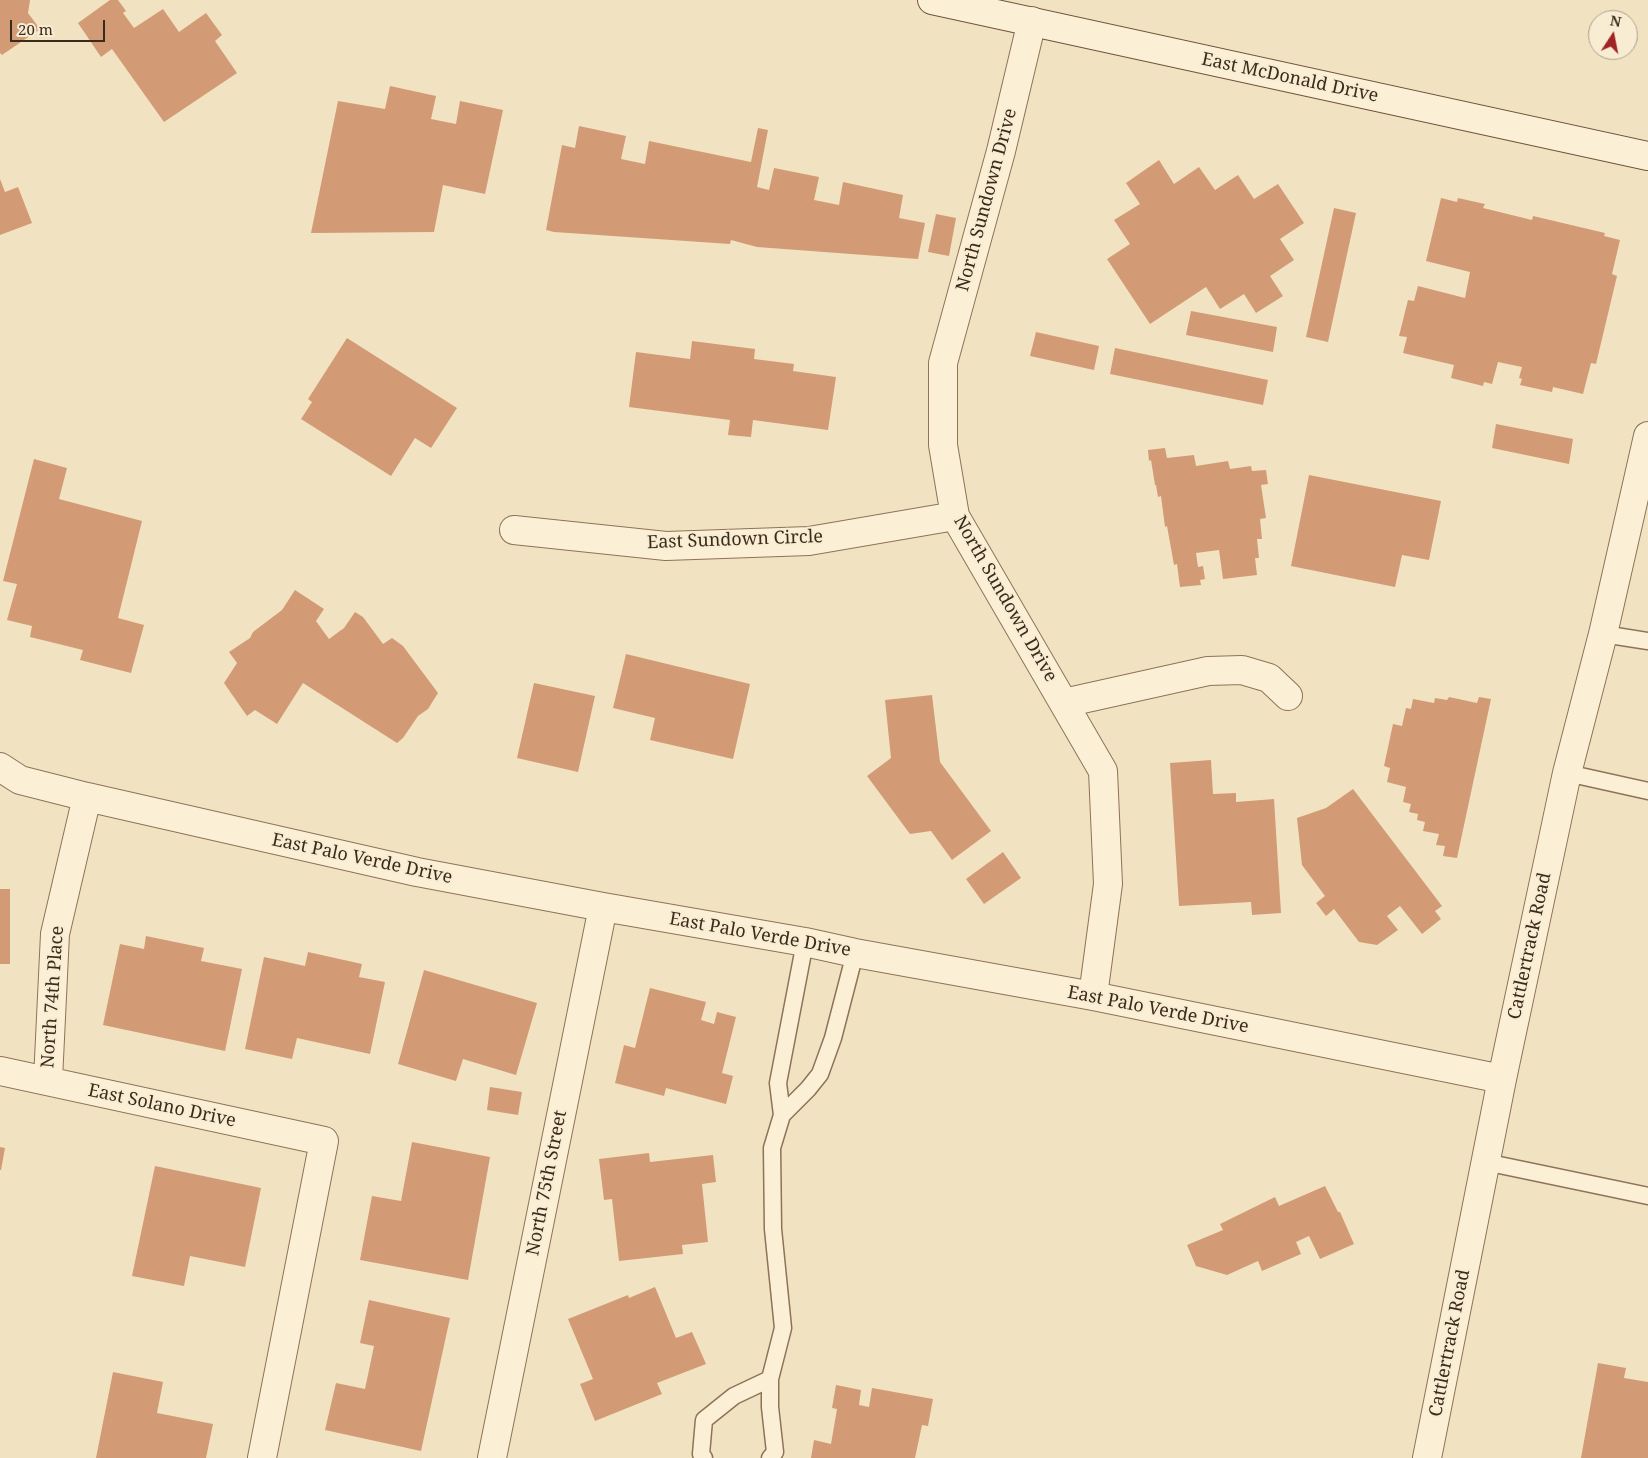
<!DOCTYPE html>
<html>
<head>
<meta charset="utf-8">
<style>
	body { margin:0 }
	#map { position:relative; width:1648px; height:1458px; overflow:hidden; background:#f1e3c2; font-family:"Noto Serif",serif }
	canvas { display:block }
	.north { position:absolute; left:1588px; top:10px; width:50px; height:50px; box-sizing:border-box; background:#f8edd2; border:1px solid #ac9f8a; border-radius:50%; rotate:11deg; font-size:14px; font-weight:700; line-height:20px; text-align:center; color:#3b2b1d }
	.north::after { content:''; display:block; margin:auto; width:18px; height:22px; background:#a12325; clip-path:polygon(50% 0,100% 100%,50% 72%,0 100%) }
	.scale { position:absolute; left:10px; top:20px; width:95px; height:22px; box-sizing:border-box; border:2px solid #3b2b1d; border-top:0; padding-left:6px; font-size:15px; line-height:18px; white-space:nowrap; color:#3b2b1d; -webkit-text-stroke:4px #f8edd2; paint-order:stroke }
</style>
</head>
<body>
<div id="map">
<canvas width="1648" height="1458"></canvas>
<div class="north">N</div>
<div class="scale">20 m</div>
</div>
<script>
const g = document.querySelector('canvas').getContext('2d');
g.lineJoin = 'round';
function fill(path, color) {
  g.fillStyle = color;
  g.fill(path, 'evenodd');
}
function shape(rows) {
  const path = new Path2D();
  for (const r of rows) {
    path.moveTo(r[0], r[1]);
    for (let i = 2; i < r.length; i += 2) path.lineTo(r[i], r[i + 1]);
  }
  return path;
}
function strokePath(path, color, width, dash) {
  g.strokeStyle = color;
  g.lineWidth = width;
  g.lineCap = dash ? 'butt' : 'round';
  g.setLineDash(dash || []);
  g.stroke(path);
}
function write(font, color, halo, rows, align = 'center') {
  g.font = font + ' "Noto Serif",serif';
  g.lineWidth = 4;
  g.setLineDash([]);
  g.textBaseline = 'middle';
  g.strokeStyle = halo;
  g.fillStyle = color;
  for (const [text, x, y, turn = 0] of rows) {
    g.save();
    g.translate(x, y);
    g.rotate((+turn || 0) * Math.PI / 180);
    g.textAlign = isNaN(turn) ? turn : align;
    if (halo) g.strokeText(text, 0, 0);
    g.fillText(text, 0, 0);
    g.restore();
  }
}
fill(shape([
	[0,0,30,0,28,13,40,29,2,55,0,53],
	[110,0,118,0,126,11,123,13,134,28,163,9,179,32,206,13,222,35,215,41,237,73,164,122,112,49,101,57,78,23],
	[390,86,436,96,431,119,456,124,460,101,503,110,485,194,443,185,434,232,311,233,338,101,385,109],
	[579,126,626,136,621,159,645,164,649,141,751,162,758,128,768,130,757,187,769,190,774,168,819,177,814,200,839,205,843,182,903,195,899,218,925,223,918,259,757,247,731,240,730,244,554,232,546,230,562,145,575,148],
	[1159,160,1174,184,1199,167,1215,190,1238,175,1254,199,1278,184,1304,223,1280,239,1294,260,1270,276,1283,296,1256,313,1244,294,1220,309,1206,287,1150,324,1107,259,1130,244,1114,220,1140,204,1126,183],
	[0,179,5,192,18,187,32,223,0,235],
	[1441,198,1457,202,1458,198,1485,204,1483,208,1532,220,1533,216,1605,233,1604,236,1620,240,1612,274,1617,276,1596,364,1591,363,1583,394,1553,387,1552,392,1520,385,1522,379,1519,378,1522,367,1498,362,1492,384,1484,382,1483,386,1451,378,1454,365,1403,353,1407,337,1399,336,1408,300,1414,301,1418,286,1465,298,1470,272,1426,261],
	[1334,208,1356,213,1328,342,1306,337],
	[936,214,956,218,949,256,928,252],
	[1191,311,1277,327,1273,352,1186,335],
	[1036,332,1099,346,1094,370,1030,356],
	[347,338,457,408,431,448,415,438,391,476,301,419,312,402,308,399],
	[692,341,755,349,754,359,794,364,793,371,836,377,828,430,753,420,751,437,728,435,730,420,629,407,636,352,690,359],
	[1115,348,1268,380,1263,405,1110,374],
	[1496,424,1573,439,1569,464,1492,448],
	[1165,448,1167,458,1194,455,1196,466,1228,461,1230,469,1251,466,1252,471,1266,470,1268,484,1261,485,1266,518,1260,519,1262,539,1257,539,1259,558,1255,558,1257,575,1223,579,1219,550,1196,553,1198,567,1203,566,1205,579,1200,580,1201,585,1180,587,1177,564,1174,565,1167,526,1165,527,1161,496,1158,497,1156,485,1155,485,1151,460,1149,461,1148,450],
	[34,459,67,468,59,499,142,521,118,618,144,625,131,673,80,660,83,650,30,637,32,626,7,620,17,584,3,581],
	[1309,475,1441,501,1429,560,1402,555,1395,587,1291,566],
	[295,590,324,609,316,621,329,639,344,628,355,612,363,617,383,644,392,638,403,646,438,693,428,709,418,716,403,738,397,743,303,683,277,724,255,710,247,716,224,683,237,663,229,652,250,638,253,632,282,610],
	[626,654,750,684,733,759,650,740,655,718,613,708],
	[534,683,595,696,578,772,517,758],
	[932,695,940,762,991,831,952,860,931,831,910,834,867,776,891,758,885,700],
	[1449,697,1477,703,1479,697,1491,699,1457,858,1443,856,1445,846,1436,845,1439,834,1423,831,1425,822,1417,820,1418,814,1409,812,1411,804,1403,802,1406,787,1387,782,1390,768,1384,766,1393,724,1402,726,1406,708,1411,709,1413,699,1434,703,1435,698,1447,700],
	[1211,760,1213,794,1236,793,1236,802,1274,799,1281,913,1252,915,1251,902,1179,906,1170,763],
	[1353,789,1442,906,1435,911,1441,919,1422,934,1400,906,1387,916,1398,930,1377,945,1359,942,1334,909,1326,916,1316,903,1325,896,1302,865,1297,818,1326,808],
	[1003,852,1021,878,984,904,966,879],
	[0,889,10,889,10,964,0,964],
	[146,936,204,948,201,961,242,969,225,1051,103,1025,120,944,144,949],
	[308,952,362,964,359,977,385,982,370,1054,297,1038,292,1059,245,1049,264,957,305,966],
	[424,970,537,1003,516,1075,463,1059,456,1081,398,1064],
	[650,988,706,1002,701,1020,714,1024,717,1012,736,1017,722,1073,733,1076,726,1104,666,1088,664,1096,615,1083,624,1045,635,1048],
	[490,1087,522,1092,518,1115,487,1110],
	[412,1142,490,1157,468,1280,360,1260,372,1196,401,1201],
	[0,1147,5,1148,1,1170,0,1170],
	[649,1153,650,1162,713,1155,716,1182,702,1184,708,1242,682,1245,683,1254,619,1261,612,1199,604,1200,599,1159],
	[155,1166,261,1188,245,1267,190,1256,184,1286,132,1276],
	[1325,1186,1338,1212,1340,1212,1354,1244,1320,1259,1309,1236,1296,1242,1301,1254,1262,1271,1258,1261,1227,1275,1196,1266,1187,1245,1223,1230,1220,1224,1275,1197,1279,1206],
	[655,1287,676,1338,692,1332,706,1364,657,1383,662,1394,595,1421,580,1384,593,1379,568,1319,628,1295,629,1298],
	[369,1300,450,1318,421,1451,325,1430,336,1383,365,1389,374,1346,360,1343],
	[1598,1363,1626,1368,1624,1378,1648,1382,1648,1458,1581,1458],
	[113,1372,163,1382,157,1413,213,1424,206,1458,96,1458],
	[836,1385,861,1390,859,1405,869,1407,872,1388,933,1399,928,1426,922,1425,915,1458,811,1458,814,1440,831,1444,837,1409,832,1408]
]), '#d29b75');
const service = shape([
	[1603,634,1648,641],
	[1567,773,1648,791],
	[805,942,778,1083,782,1115,808,1089,820,1074,833,1038,855,953],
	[1485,1162,1648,1196],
	[704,1458,701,1454,704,1420,734,1396,770,1379],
	[770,1458,775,1452,770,1407,770,1379,783,1328,773,1229,772,1148,782,1115]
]);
const minor = shape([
	[1032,21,1001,151,943,363,943,445,955,516,1103,771,1108,884,1093,996],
	[514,530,666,546,809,541,955,516],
	[1064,703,1208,671,1242,670,1269,678,1288,696],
	[0,767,20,780,87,797,417,872,603,907,805,942,855,953,1093,996,1502,1079],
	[0,1071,324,1141,262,1458],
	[48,1080,55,934,87,797],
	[492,1458,603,907],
	[1427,1458,1502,1079,1567,773,1603,634,1648,436]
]);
const secondary = shape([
	[932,0,1648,156]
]);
strokePath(service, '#8d7358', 19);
strokePath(minor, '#8d7358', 30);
strokePath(secondary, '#6f543b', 30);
strokePath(service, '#fbf0d6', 16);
strokePath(minor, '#fbf0d6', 28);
strokePath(secondary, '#fbf0d6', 28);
write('18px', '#3b2b1d', '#f8edd2', [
	["East McDonald Drive",1290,78,12],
	["North Sundown Drive",987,200,-75],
	["East Sundown Circle",735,540,-2],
	["North Sundown Drive",1005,599,60],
	["East Palo Verde Drive",362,859,12],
	["East Palo Verde Drive",760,935,10],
	["Cattlertrack Road",1530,946,-78],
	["North 74th Place",53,997,-86],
	["East Palo Verde Drive",1158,1010,11],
	["East Solano Drive",162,1106,12],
	["North 75th Street",547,1183,-79],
	["Cattlertrack Road",1450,1343,-79]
]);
</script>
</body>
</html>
